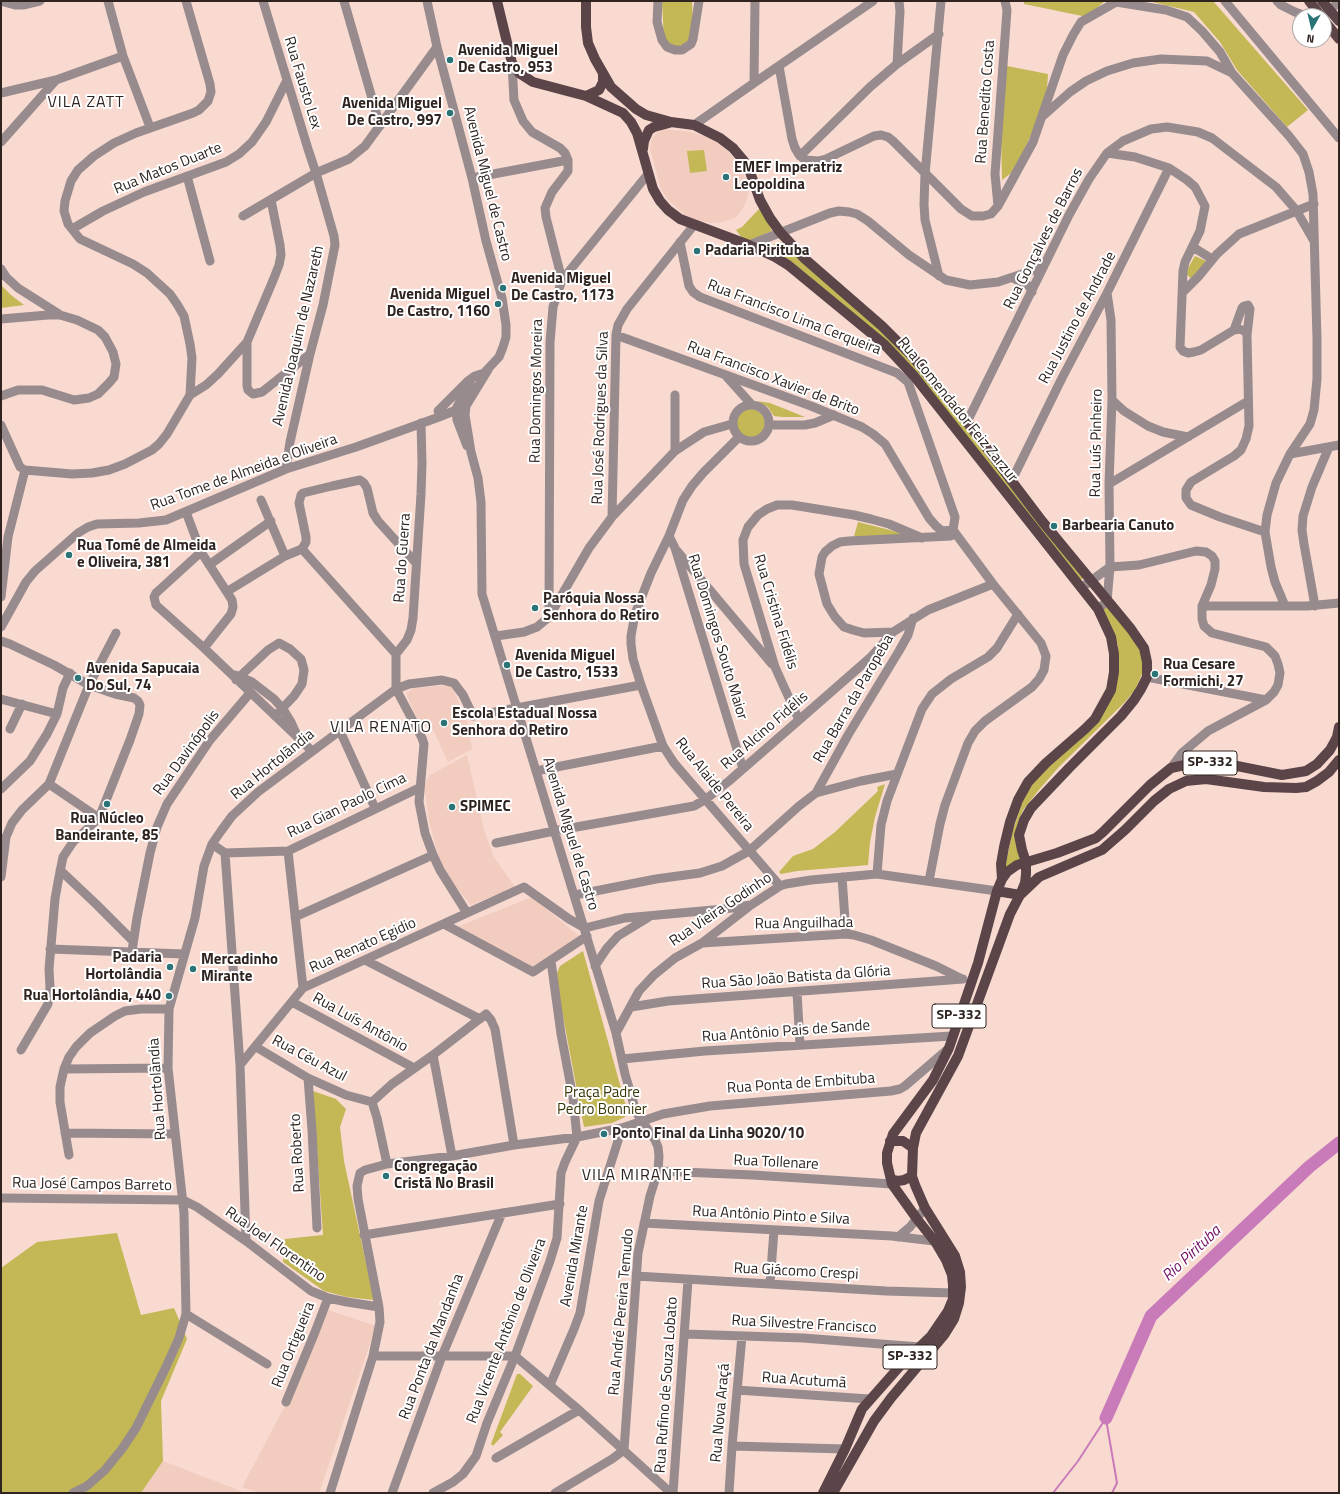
<!DOCTYPE html>
<html>
<head>
<meta charset="utf-8">
<style>
	body { margin:0 }
	#map { position:relative; width:1340px; height:1494px; overflow:hidden; background:#f8dad1; font-family:"Titillium Web",sans-serif }
	canvas { display:block }
	.frame { position:absolute; inset:0; border:2px solid #2f2420; pointer-events:none }
	.north { position:absolute; left:1292px; top:8px; width:40px; height:40px; box-sizing:border-box; background:#fff; border:1px solid #aca7a6; border-radius:50%; rotate:188deg; font-size:11px; font-weight:700; line-height:16px; text-align:center; color:#2f2420 }
	.north::after { content:''; display:block; margin:auto; width:14px; height:18px; background:#2a7477; clip-path:polygon(50% 0,100% 100%,50% 72%,0 100%) }
</style>
</head>
<body>
<div id="map">
<canvas width="1340" height="1494"></canvas>
<div class="frame"></div>
<div class="north">N</div>
</div>
<script>
const g = document.querySelector('canvas').getContext('2d');
g.lineJoin = 'round';
function fill(path, color) {
  g.fillStyle = color;
  g.fill(path, 'evenodd');
}
function shape(rows) {
  const path = new Path2D();
  for (const r of rows) {
    if (r.length === 3) {
      path.moveTo(r[0] + r[2], r[1]);
      path.arc(r[0], r[1], r[2], 0, 2 * Math.PI);
      continue;
    }
    path.moveTo(r[0], r[1]);
    for (let i = 2; i < r.length; i += 2) path.lineTo(r[i], r[i + 1]);
  }
  return path;
}
function strokePath(path, color, width, dash) {
  g.strokeStyle = color;
  g.lineWidth = width;
  g.lineCap = dash ? 'butt' : 'round';
  g.setLineDash(dash || []);
  g.stroke(path);
}
function write(font, color, halo, rows, align = 'center') {
  g.font = font + ' "Titillium Web",sans-serif';
  g.lineWidth = 4;
  g.setLineDash([]);
  g.textBaseline = 'middle';
  g.strokeStyle = halo;
  g.fillStyle = color;
  for (const [text, x, y, turn = 0] of rows) {
    g.save();
    g.translate(x, y);
    g.rotate((+turn || 0) * Math.PI / 180);
    g.textAlign = isNaN(turn) ? turn : align;
    if (halo) g.strokeText(text, 0, 0);
    g.fillText(text, 0, 0);
    g.restore();
  }
}
fill(shape([
	[664,129,685,131,701,135,716,141,735,158,740,165,749,190,746,202,742,210,735,218,722,222,710,223,696,220,685,215,667,199,661,189,650,149,652,138,658,132],
	[451,685,467,720,472,749,448,762,431,725,423,727,418,721,406,693,414,688],
	[467,755,484,830,494,857,515,887,471,905,456,887,440,863,429,821,424,785,430,775],
	[532,897,579,936,536,969,457,927],
	[328,1310,376,1326,319,1493,260,1493,242,1487,286,1404],
	[163,1461,233,1488,244,1493,141,1493]
]), '#f1ccbf');
fill(shape([
	[662,1,692,1,693,25,690,45,675,48,664,40],
	[1019,1,1105,1,1087,17,1024,4,1024,2],
	[1148,1,1213,1,1308,110,1287,127,1237,70,1220,42,1194,12],
	[1007,66,1048,74,1047,89,1037,122,1014,171,1002,180,1001,136,1002,99],
	[704,150,707,171,690,173,687,151],
	[759,209,764,212,772,231,745,242,736,230,742,227],
	[780,242,881,330,926,378,1084,577,1080,581,927,386,767,247],
	[1195,256,1206,261,1193,280,1185,273],
	[1,285,11,295,24,305,1,308],
	[757,401,770,403,805,417,782,417,774,416,768,407],
	[750,424,15],
	[858,522,886,529,915,537,853,540],
	[1107,605,1121,620,1143,655,1142,674,1135,690,1124,703,1058,768,1038,791,1023,810,1017,825,1016,834,1022,859,1004,872,1013,830,1023,800,1034,780,1080,738,1118,667,1118,645,1109,624,1102,610],
	[885,784,875,817,870,842,868,865,797,871,781,874,779,872,793,856,813,849,835,832,878,791,877,787],
	[583,951,627,1110,625,1117,612,1123,584,1127,558,990,557,973,560,966],
	[313,1091,336,1099,346,1109,340,1127,344,1161,374,1300,347,1297,324,1291,283,1262,285,1239,323,1235],
	[117,1233,141,1315,174,1308,187,1339,161,1401,163,1461,141,1493,1,1493,1,1268,37,1242],
	[517,1374,520,1374,533,1386,500,1432,503,1435,493,1446,491,1444]
]), '#c3b855');
strokePath(shape([
	[1106,1419,1117,1483,1112,1493],
	[1053,1493,1078,1461,1106,1418]
]), '#c97ab9', 2);
strokePath(shape([
	[1106,1418,1151,1316,1309,1167,1339,1143]
]), '#c97ab9', 13);
strokePath(shape([
	[1,1,15,5,23,5,40,1],
	[108,1,123,56,150,127],
	[344,1,380,126],
	[427,1,437,47,472,178,486,241,502,298,506,325,506,337,503,347,499,357,484,373],
	[658,1,657,22,662,40,667,47,675,50,682,50,691,44,693,39,699,1],
	[1225,1,1339,138],
	[1277,1,1281,5,1295,12,1306,16],
	[1325,14,1339,2],
	[512,63,514,100,523,121,532,132,560,148,565,153,568,160,568,171,552,192,545,208,546,217,562,280],
	[897,64,900,11,899,1],
	[779,66,792,139,795,148,800,156,806,160,818,161,826,159,874,136,881,135,888,137,893,141,961,209,972,216,983,216,991,214,998,206,1033,142,1063,55,1073,35,1081,22,1116,2,1166,10,1187,17,1202,31,1220,52,1232,73,1289,136,1303,154,1309,172,1313,194,1317,339,1317,379,1314,410,1310,424,1290,454,1276,483,1267,515,1265,532,1271,567,1275,582,1285,606],
	[754,83,755,1],
	[1,93,56,80,123,56],
	[1043,116,1070,92,1086,81,1107,71,1133,63,1161,59,1207,61,1232,73],
	[694,125,754,83,873,1],
	[1,142,56,80],
	[1107,153,1135,157,1169,168,1187,180,1195,187,1205,206,1200,231,1185,262,1183,271,1180,347,1183,351,1188,353,1194,352,1201,350,1234,330,1239,329,1245,331,1247,335,1249,426,1246,439,1241,450,1234,456,1191,482,1186,490,1186,498,1191,505,1220,517,1265,532],
	[800,156,870,87,897,64,939,34],
	[187,176,210,261],
	[472,178,568,160],
	[998,206,995,174,1007,10,1005,1],
	[243,216,316,173,308,149,263,1],
	[72,229,103,211,144,192,226,162,239,154,252,142,266,122,287,80],
	[680,242,689,286,693,292,700,297,897,373,908,382,955,517,953,530],
	[749,245,830,213,839,211,849,212,857,214,868,221,909,255,946,280,970,285,998,282,1043,267],
	[1193,247,1212,259],
	[1,269,6,277,18,288,59,314],
	[939,276,925,220,924,204,925,174,941,1],
	[1013,278,1029,286,1032,292],
	[1182,293,1199,276,1217,254,1239,234,1314,204],
	[1,319,48,315,60,315,77,320,98,330,105,337,113,352,116,364,114,377,109,383,98,394,89,398,74,400,42,390,18,390,1,396],
	[1234,330,1242,308,1244,306,1248,305,1250,309,1247,335],
	[616,335,811,406,862,427,873,434,885,444,929,518,936,526,942,531,953,530],
	[247,342,247,386,248,390,253,394,262,392,310,354],
	[488,370,466,406,465,415,471,452,478,478,481,502,482,594,616,1033,625,1074,636,1112,655,1140,658,1147,659,1156,658,1171,650,1196,638,1253,624,1450,612,1459,555,1493],
	[726,376,752,405],
	[190,395,206,385,218,374,247,342,274,278,279,265,281,255,280,245,271,200],
	[1112,400,1124,411,1148,426,1163,432,1188,437],
	[751,423,18],
	[438,411,468,381,475,376,484,373],
	[967,422,1069,215,1089,179,1107,153,1123,141,1151,129,1167,127,1198,132,1212,138,1276,187,1296,210,1314,241],
	[421,423,422,463,421,494,413,618,411,630,407,640,396,654,396,689,422,738,424,744,419,802,425,833,433,855,440,870,467,913],
	[1,425,20,467,25,470],
	[769,425,805,425,815,423,834,415],
	[739,437,703,473,692,486,683,500,669,536,651,573,635,614,631,636,631,644,633,659,641,685,663,746,674,763,780,886],
	[467,446,457,420,456,409,461,399,472,386],
	[675,451,675,395],
	[1290,454,1339,445],
	[286,469,290,442,310,354,323,305,335,245,334,236,316,173,349,159,365,146,437,47],
	[1012,480,1062,378,1107,293,1169,168],
	[1109,484,1248,401],
	[261,500,285,556],
	[186,512,201,552,232,600,233,607,231,614,204,648],
	[612,517,616,335,618,325,627,309,694,225],
	[669,536,675,548,743,769],
	[951,536,849,541,840,542,832,546,825,552,822,557,819,574,827,604,835,617,844,627,853,630,864,633,893,632,928,610,993,584],
	[302,549,306,542,306,537,299,503,301,495,303,493,332,486,360,480,364,483,367,488,373,513,378,521,416,563],
	[302,549,396,654],
	[677,551,772,664],
	[201,552,156,593,154,597,156,605,204,648,312,751],
	[209,565,271,521],
	[1110,567,1139,565,1196,551,1206,552,1212,556,1215,561,1215,569,1211,585,1202,606,1202,619,1204,626,1212,633,1266,647,1275,656,1278,664,1280,673,1278,685,1274,692,1266,700,1208,731,1182,753,1171,768],
	[1081,588,1110,567],
	[228,591,285,556,302,549],
	[1,597,8,537,25,470,72,474,92,473,109,470,125,464,152,450,159,444,167,434,190,395,192,358,190,344,184,316,177,304,170,294,147,273,133,264,80,239,68,224,64,211,65,201,71,181,78,170,94,156,114,143,136,133,193,113,199,110,208,101,211,92,210,84,186,1],
	[1202,606,1307,606,1339,603],
	[1315,606,1304,544,1302,530,1303,516,1312,487,1329,447],
	[1098,609,1107,601,1110,567,1109,484,1112,400,1111,320,1107,293],
	[549,617,550,342,553,307,562,280,648,174],
	[1,627,26,582,35,571,78,533,88,527,97,524,139,523,166,520,286,469,356,447,439,417,466,406],
	[496,636,524,632,537,627,549,617,589,548,612,517,656,471,675,451,704,432,732,424],
	[1,641,10,644,54,665,89,685,115,694,134,698,138,701,140,705,139,714,130,740,99,818,73,842,63,857,58,882,55,899,49,969,50,987,48,1004,21,1050],
	[235,675,252,682,274,699,283,709,291,722,296,733],
	[1147,677,1266,700],
	[236,680,268,650,279,643,290,649,301,659,304,670,302,684,294,696,275,716],
	[1,699,57,714],
	[799,720,775,667,744,564,743,540,748,527,758,515,767,509,777,505,792,505,854,515,871,519,889,524,922,538],
	[10,729,22,704],
	[340,731,375,808],
	[536,771,663,746],
	[49,784,99,818],
	[1,789,30,761,47,734,57,714,63,688,70,673],
	[816,793,848,735,899,651,908,635,913,618],
	[496,843,554,831,694,806,706,799,729,781,799,720,871,657,893,632],
	[212,844,225,853,240,1065,246,1241],
	[288,851,303,988],
	[225,853,288,851,419,788],
	[60,870,96,904,133,941],
	[877,874,881,825,887,801,922,709,932,694,951,679,988,657,997,648,1018,614],
	[1,877,6,837,12,823,22,810,49,784,89,685,116,633],
	[842,877,846,934],
	[929,881,940,824,945,805,968,743,975,731,985,721,1032,687,1039,679,1044,670,1046,656,1041,643,993,584,953,530],
	[575,895,656,879,700,873,722,866,749,851,799,806,816,793,861,781,897,774],
	[295,917,433,855],
	[444,924,533,972,587,936],
	[702,943,846,934,854,935,871,940,936,966,962,979],
	[50,949,184,954],
	[132,951,137,918,150,853,157,827,167,804,210,740,250,693],
	[365,960,480,1019],
	[595,966,607,948,618,936,649,917],
	[797,992,800,1045],
	[292,1002,414,1068],
	[631,1007,668,1001,963,979],
	[616,1033,639,991,654,975,675,958,702,943,751,905,780,886,786,884,811,880,877,874,997,891],
	[256,1047,308,1078,346,1095,372,1102],
	[433,1055,452,1156],
	[622,1059,705,1051,952,1036],
	[240,1065,303,988,524,887,569,919,585,928,625,918,724,909,751,905],
	[64,1069,168,1068],
	[308,1078,312,1130,317,1228],
	[372,1102,392,1084,433,1055,486,1014,491,1020,495,1029,514,1145],
	[372,1102,377,1118,387,1164],
	[65,1133,175,1134],
	[69,1155,60,1102,60,1087,64,1069,69,1057,76,1047,90,1033,115,1016,125,1011,141,1009,169,1009],
	[658,1171,753,1175,892,1184],
	[1,1198,183,1200,197,1207,246,1241,311,1291,328,1298,347,1302,379,1307],
	[644,1223,892,1236,934,1241],
	[364,1235,560,1204],
	[898,1237,910,1227,925,1208],
	[636,1276,886,1291,953,1293],
	[770,1284,774,1230],
	[186,1314,267,1364],
	[685,1334,803,1338,920,1347],
	[373,1356,515,1356,579,1410,671,1493],
	[550,1385,574,1329,580,1313,599,1201,622,1128],
	[737,1390,869,1399],
	[286,1402,315,1332,328,1298],
	[732,1446,845,1449],
	[496,1458,579,1410],
	[73,1493,87,1486,105,1470,122,1449,136,1428,166,1367,179,1338,186,1314,184,1213,168,1068,169,1009,195,918,204,866,212,844,221,831,232,816,258,792,369,709,396,689,409,684,442,680,454,683,463,695,473,716,641,685],
	[330,1493,373,1356,380,1322,379,1307,358,1199,357,1186,360,1173,365,1170,387,1164,452,1156,514,1145,577,1137,622,1128,663,1114,710,1106,891,1091,900,1089,905,1086,948,1049],
	[392,1493,442,1356,502,1213],
	[433,1493,453,1482,463,1474,476,1456,487,1423,515,1356,550,1261,557,1238,561,1173,565,1162,577,1137,573,1098,561,1034,551,961],
	[673,1493,688,1280],
	[729,1493,732,1446,742,1336]
]), '#988b8d', 9);
strokePath(shape([
	[497,1,512,63,519,73,533,82,586,96,623,113,631,122,637,133,653,189,660,201,668,210,680,219,749,245,775,257,788,265,884,344,914,376,1098,609,1111,637,1114,654,1114,672,1111,690,1095,719,1085,729,1046,763,1028,782,1018,800,1010,822,1004,847,1001,864,1002,879],
	[586,1,586,27,588,43,595,59,611,87,636,109,646,115,671,122,694,125,720,138,733,148,744,161,750,172,760,200,770,218,780,232,805,259,882,326,912,356,967,422,1042,521,1131,629,1144,648,1147,662,1147,677,1141,689,1134,700,1121,716,1069,768,1031,808,1024,820,1019,835,1022,850,1026,862,1026,874,1025,883,1020,895],
	[1309,1,1321,16],
	[1322,1,1339,21],
	[1324,20,1339,39],
	[586,96,599,90,603,82,603,75],
	[643,149,644,141,649,130,654,127,669,123],
	[997,891,1020,895],
	[890,1141,903,1141,913,1148],
	[891,1179,898,1181,904,1180,912,1176],
	[823,1493,845,1449,862,1409,900,1366,931,1336,948,1311,953,1299,953,1285,952,1275,946,1260,936,1243,917,1219,892,1184,887,1163,887,1153,893,1134,933,1080,949,1048,978,963,997,891,1002,879,1007,872,1017,865,1057,853,1096,838,1103,832,1150,785,1171,768,1194,763,1209,763,1227,764,1282,775,1306,771,1317,764,1330,750,1337,737,1339,727],
	[833,1493,874,1421,891,1398,944,1335,954,1319,959,1303,961,1287,960,1272,955,1256,925,1208,915,1185,912,1176,913,1148,916,1133,958,1056,1010,914,1020,895,1039,877,1102,850,1125,830,1154,801,1169,789,1186,781,1206,779,1264,787,1296,788,1306,787,1317,781,1329,772,1339,760]
]), '#5b4549', 10);
for (const [x, y, r, color] of [
	[450,60,4,"#2a7477"],
	[450,113,4,"#2a7477"],
	[726,177,4,"#2a7477"],
	[697,251,4,"#2a7477"],
	[503,288,4,"#2a7477"],
	[498,304,4,"#2a7477"],
	[1054,526,4,"#2a7477"],
	[69,555,4,"#2a7477"],
	[535,608,4,"#2a7477"],
	[507,665,4,"#2a7477"],
	[1155,674,4,"#2a7477"],
	[78,678,4,"#2a7477"],
	[444,723,4,"#2a7477"],
	[107,804,4,"#2a7477"],
	[452,807,4,"#2a7477"],
	[170,967,4,"#2a7477"],
	[193,969,4,"#2a7477"],
	[169,996,4,"#2a7477"],
	[604,1134,4,"#2a7477"],
	[386,1176,4,"#2a7477"]
]) {
  const dot = new Path2D();
  dot.arc(x, y, r, 0, 2 * Math.PI);
  g.fillStyle = color;
  g.fill(dot);
  strokePath(dot, '#fff', 1.5);
}
for (const [x, y, w] of [
	[1210,763,54],
	[959,1016,54],
	[910,1357,54]
]) {
  const box = new Path2D();
  box.roundRect(x - w / 2, y - 12, w, 24, 3);
  g.fillStyle = '#fff';
  g.fill(box);
  strokePath(box, '#2f2420', 1);
}
write('bold 14px', '#2f2420', null, [
	["SP-332",1210,763],
	["SP-332",959,1016],
	["SP-332",910,1357]
]);
write('bold 15px', '#2f2420', '#fff', [
	["Avenida Miguel",458,51],
	["De Castro, 953",458,68],
	["Avenida Miguel",442,104,"right"],
	["De Castro, 997",442,121,"right"],
	["EMEF Imperatriz",734,168],
	["Leopoldina",734,185],
	["Padaria Pirituba",705,251],
	["Avenida Miguel",511,279],
	["De Castro, 1173",511,296],
	["Avenida Miguel",490,295,"right"],
	["De Castro, 1160",490,312,"right"],
	["Barbearia Canuto",1062,526],
	["Rua Tomé de Almeida",77,546],
	["e Oliveira, 381",77,563],
	["Paróquia Nossa",543,599],
	["Senhora do Retiro",543,616],
	["Avenida Miguel",515,656],
	["De Castro, 1533",515,673],
	["Rua Cesare",1163,665],
	["Formichi, 27",1163,682],
	["Avenida Sapucaia",86,669],
	["Do Sul, 74",86,686],
	["Escola Estadual Nossa",452,714],
	["Senhora do Retiro",452,731],
	["SPIMEC",460,807],
	["Rua Núcleo",107,819,"center"],
	["Bandeirante, 85",107,836,"center"],
	["Padaria",162,958,"right"],
	["Hortolândia",162,975,"right"],
	["Mercadinho",201,960],
	["Mirante",201,977],
	["Rua Hortolândia, 440",161,996,"right"],
	["Ponto Final da Linha 9020/10",612,1134],
	["Congregação",394,1167],
	["Cristã No Brasil",394,1184]
], 'left');
write('15px', '#2f2420', '#fff', [
	["Rua Fausto Lex",302,83,73],
	["Rua Benedito Costa",986,102,-86],
	["Rua Matos Duarte",168,169,-22],
	["Avenida Miguel de Castro",487,184,76],
	["Rua Gonçalves de Barros",1044,239,-63],
	["Rua Francisco Lima Cerqueira",794,318,21],
	["Rua Justino de Andrade",1078,318,-62],
	["Avenida Joaquim de Nazareth",299,336,-77],
	["Rua Francisco Xavier de Brito",773,379,21],
	["Rua Domingos Moreira",537,391,-89],
	["Rua Comendador Feiz Zarzur",957,410,51],
	["Rua José Rodrigues da Silva",601,418,-88],
	["Rua Luís Pinheiro",1097,443,-89],
	["Rua Tome de Almeida e Oliveira",244,473,-20],
	["Rua do Guerra",403,558,-86],
	["Rua Cristina Fidélis",775,612,73],
	["Rua Domingos Souto Maior",717,637,73],
	["Rua Barra da Paropeba",854,699,-60],
	["Rua Alcino Fidélis",765,731,-41],
	["Rua Davinópolis",187,753,-54],
	["Rua Hortolãndia",273,765,-39],
	["Rua Alaide Pereira",714,785,51],
	["Rua Gian Paolo Cima",347,806,-26],
	["Avenida Miguel de Castro",570,834,73],
	["Rua Vieira Godinho",721,910,-34],
	["Rua Anguilhada",804,924,-1],
	["Rua Renato Egidio",363,946,-24],
	["Rua São João Batista da Glória",796,978,-4],
	["Rua Luís Antônio",360,1023,29],
	["Rua Antônio Pais de Sande",786,1032,-4],
	["Rua Céu Azul",309,1059,28],
	["Rua Ponta de Embituba",801,1084,-4],
	["Rua Hortolãndia",158,1089,-94],
	["Rua Roberto",298,1153,-93],
	["Rua Tollenare",776,1163,3],
	["Rua José Campos Barreto",92,1185,1],
	["Rua Antônio Pinto e Silva",771,1216,3],
	["Rua Joel Florentino",275,1245,35],
	["Avenida Mirante",575,1256,-80],
	["Rua Giácomo Crespi",796,1272,3],
	["Rua André Pereira Temudo",622,1312,-85],
	["Rua Silvestre Francisco",804,1325,3],
	["Rua Vicente Antônio de Oliveira",507,1331,-69],
	["Rua Ortigueira",294,1345,-68],
	["Rua Ponta da Mandanha",432,1347,-69],
	["Rua Acutumã",804,1381,4],
	["Rua Rufino de Souza Lobato",667,1385,-86],
	["Rua Nova Araçá",721,1413,-85]
]);
write('15px', '#3d3809', '#fff', [
	["Praça Padre",602,1093],
	["Pedro Bonnier",602,1110]
]);
g.letterSpacing = '1px';
write('16px', '#2f2420', '#fff', [
	["VILA ZATT",86,103],
	["VILA RENATO",381,728],
	["VILA MIRANTE",637,1176]
]);
g.letterSpacing = '0px';
write('italic 16px', '#731166', '#fff', [
	["Rio Pirituba",1192,1254,-43]
]);
</script>
</body>
</html>
